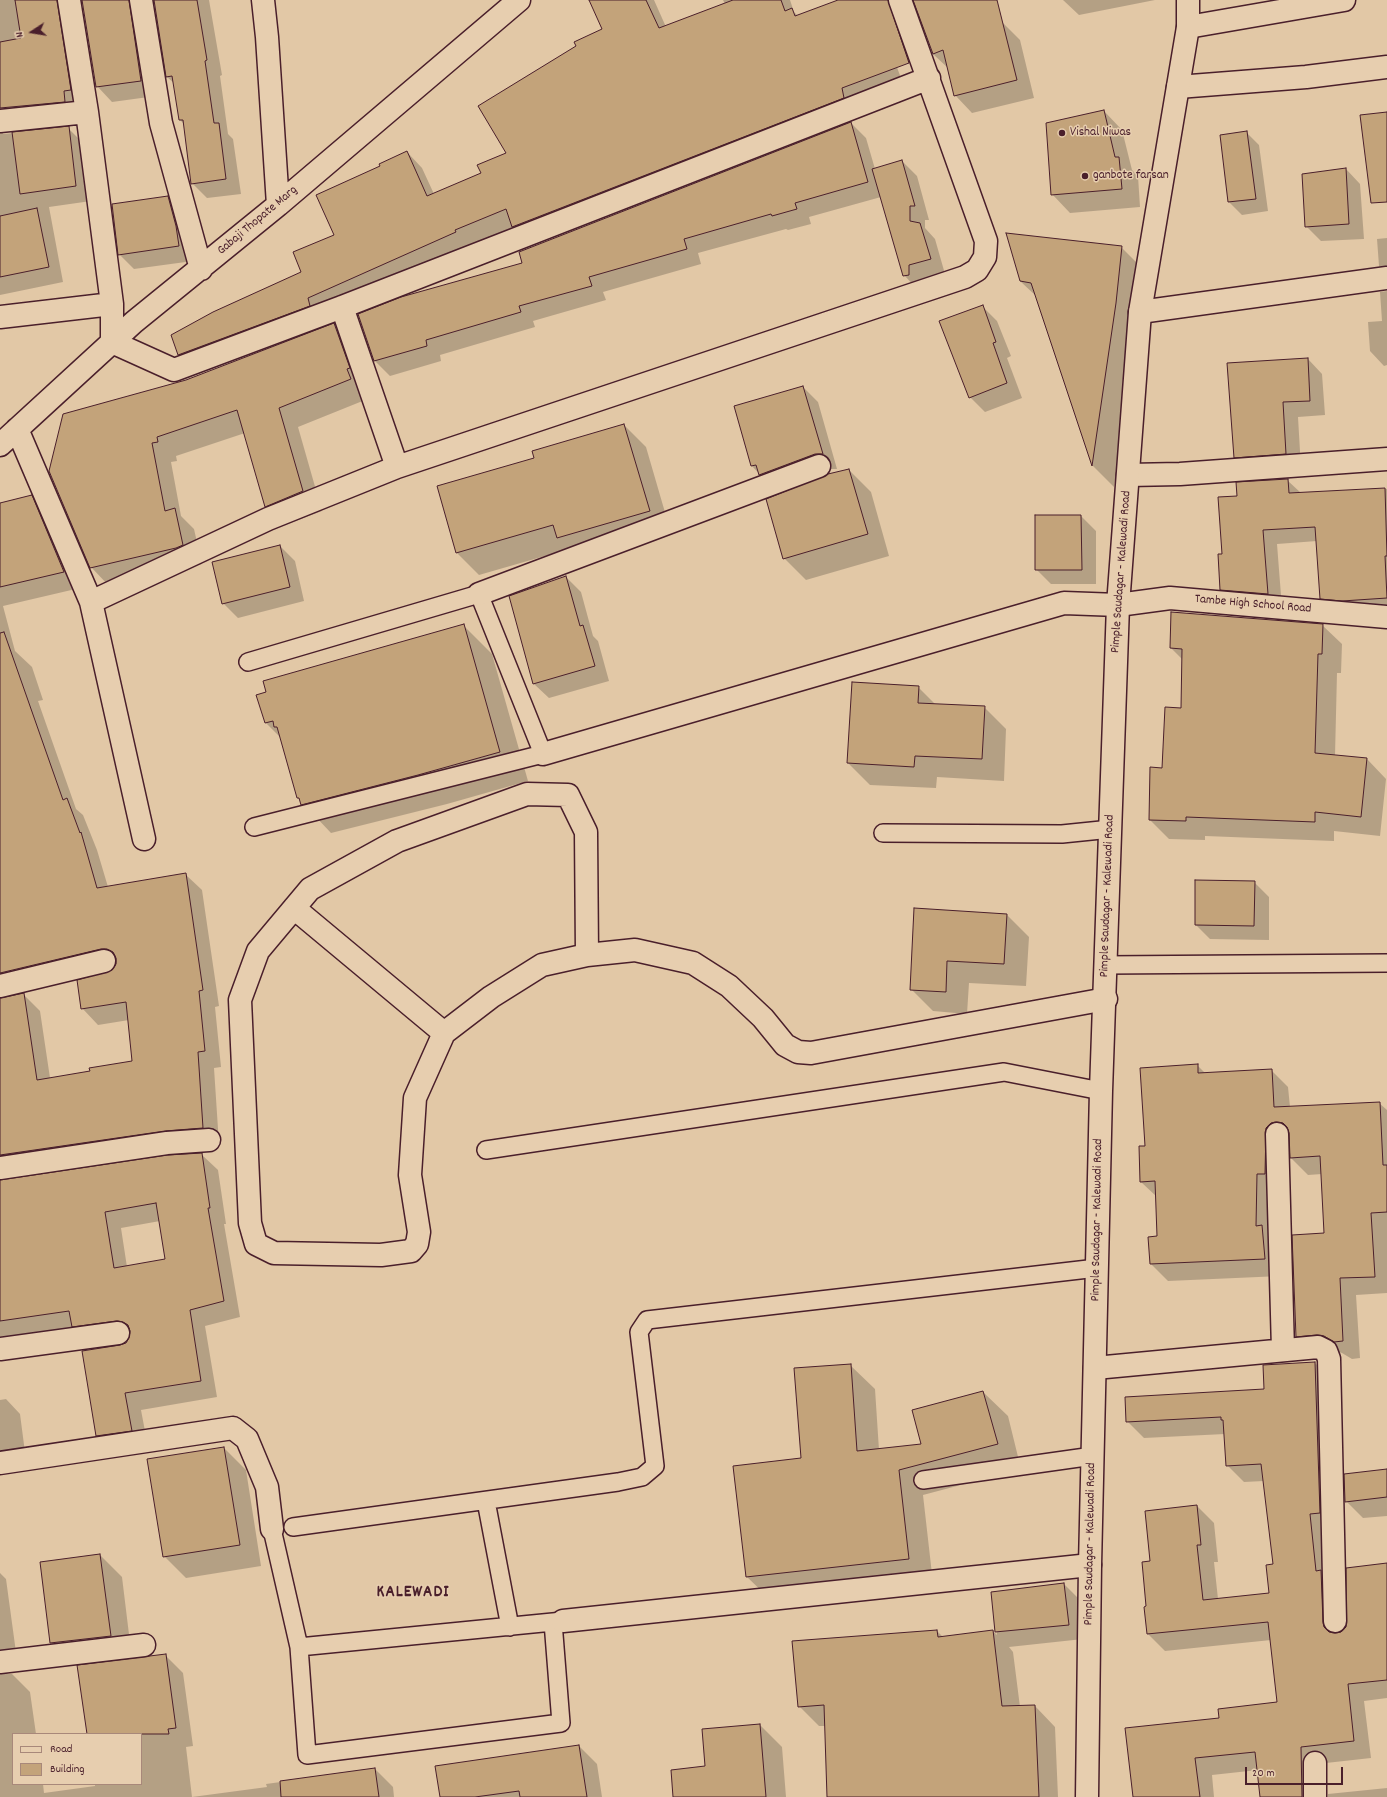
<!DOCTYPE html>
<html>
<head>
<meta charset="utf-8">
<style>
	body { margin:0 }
	#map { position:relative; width:1387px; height:1797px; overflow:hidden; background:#e2c8a6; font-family:Dekko,sans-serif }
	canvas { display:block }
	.legend { position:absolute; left:12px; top:1733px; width:130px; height:52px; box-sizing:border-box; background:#e7ceaf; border:1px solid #a8887a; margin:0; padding:5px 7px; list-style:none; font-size:12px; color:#4a1f2b }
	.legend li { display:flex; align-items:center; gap:8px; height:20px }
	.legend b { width:20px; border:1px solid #a8887a }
	.north { position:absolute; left:12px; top:12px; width:40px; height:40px; -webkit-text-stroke:3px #e7ceaf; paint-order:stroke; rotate:258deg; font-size:11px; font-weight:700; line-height:16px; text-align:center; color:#4a1f2b }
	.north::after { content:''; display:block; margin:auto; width:14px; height:18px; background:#4a1f2b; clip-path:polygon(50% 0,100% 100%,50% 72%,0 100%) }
	.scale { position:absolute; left:1245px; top:1767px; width:98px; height:18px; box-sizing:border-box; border:2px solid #4a1f2b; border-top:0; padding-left:5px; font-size:12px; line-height:14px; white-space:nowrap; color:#4a1f2b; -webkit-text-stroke:3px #e7ceaf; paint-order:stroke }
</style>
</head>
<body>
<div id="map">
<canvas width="1387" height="1797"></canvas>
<ul class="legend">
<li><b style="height:5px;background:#e7ceaf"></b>Road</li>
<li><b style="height:11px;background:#c3a37a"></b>Building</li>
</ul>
<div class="north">N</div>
<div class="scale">20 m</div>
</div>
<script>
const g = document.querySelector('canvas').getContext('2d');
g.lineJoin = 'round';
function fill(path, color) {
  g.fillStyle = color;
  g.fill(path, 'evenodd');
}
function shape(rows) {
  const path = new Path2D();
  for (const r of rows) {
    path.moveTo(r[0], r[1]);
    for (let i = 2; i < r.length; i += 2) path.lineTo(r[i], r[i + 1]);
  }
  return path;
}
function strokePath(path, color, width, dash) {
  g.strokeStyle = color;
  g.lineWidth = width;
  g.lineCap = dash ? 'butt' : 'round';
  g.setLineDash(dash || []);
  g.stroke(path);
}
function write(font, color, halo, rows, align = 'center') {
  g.font = font + ' Dekko,sans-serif';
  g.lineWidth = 3;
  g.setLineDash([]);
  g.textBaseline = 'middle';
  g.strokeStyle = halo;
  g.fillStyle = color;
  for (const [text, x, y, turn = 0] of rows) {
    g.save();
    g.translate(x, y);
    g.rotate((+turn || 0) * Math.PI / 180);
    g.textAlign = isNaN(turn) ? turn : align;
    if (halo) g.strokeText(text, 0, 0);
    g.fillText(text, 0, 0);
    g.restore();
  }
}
fill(shape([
	[0,0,209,0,222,75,220,76,228,134,233,139,241,194,207,198,192,183,184,124,180,120,175,84,167,77,155,2,148,6,156,96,112,102,97,86,83,2,76,6,86,105,4,131,3,134,68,128,83,143,91,201,49,207,63,282,0,295],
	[590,0,654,0,666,27,725,4,723,0,790,0,794,12,798,16,841,0,866,0,875,9,904,86,528,242,514,228,470,245,194,370,179,355,302,273,336,236,381,166,407,152,422,168,434,194,482,173,508,154,603,29],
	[914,0,974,0,1002,22,1020,40,1034,98,972,113,955,95,949,69,933,54],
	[1063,0,1155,0,1079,15],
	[1104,111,1122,130,1132,170,1138,176,1140,207,1070,213,1052,194],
	[851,123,866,138,875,169,902,161,917,176,929,220,925,220,925,228,935,239,945,274,918,290,904,275,881,197,809,217,811,224,788,230,786,229,698,253,701,264,603,292,606,300,533,321,535,327,440,355,441,361,390,376,375,361,523,264],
	[1246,132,1259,145,1268,211,1242,215,1229,202,1221,136],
	[1346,169,1360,184,1364,239,1321,241,1306,226],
	[168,197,183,212,193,261,134,269,119,254],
	[1387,238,1387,275,1379,266,1377,239],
	[1121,247,1143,269,1137,326,1114,487,1093,466,1036,296,1020,281],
	[1387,291,1387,365,1384,366,1370,351,1368,322,1382,321,1380,292],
	[982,306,997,321,1011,356,1007,358,1022,398,985,412,970,397],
	[334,324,353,344,370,398,298,427,322,511,285,525,266,506,245,433,176,456,177,461,171,462,181,516,194,529,202,564,110,587,91,567,50,471,186,381],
	[1308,359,1322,374,1325,415,1298,417,1301,468,1250,472,1235,457],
	[803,387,818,402,837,469,830,469,774,490,752,466],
	[624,425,646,447,671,533,569,549,479,575,457,553,535,459],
	[849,470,871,492,889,556,806,580,784,558],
	[1287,480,1301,493,1387,489,1387,613,1335,613,1321,598,1317,541,1277,544,1282,608,1235,604,1221,589,1223,555,1238,497],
	[32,497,48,513,80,588,3,606,15,651,32,667,43,700,38,701,76,809,83,815,97,850,108,887,185,874,202,890,219,1006,215,1007,221,1067,214,1068,219,1144,0,1175,0,504],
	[117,965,82,1008,98,1025,129,1020,133,1062,91,1072,50,1078,40,1011,23,994,4,999,7,993,14,990],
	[1081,516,1096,531,1096,584,1051,584,1036,569],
	[280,546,295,561,304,601,238,618,223,603],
	[566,577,581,592,593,636,598,641,609,681,549,698,534,684],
	[463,625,492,654,528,781,447,804,331,833,298,798,281,738,266,723],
	[1322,625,1342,644,1341,673,1337,673,1335,756,1367,759,1386,779,1380,836,1334,831,1334,841,1205,836,1205,840,1169,839,1150,820,1181,709,1183,660,1171,648],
	[918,687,936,705,984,707,1006,729,1004,781,937,777,936,788,870,785,848,763],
	[1254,882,1269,897,1269,940,1210,939,1196,925],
	[915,910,1007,915,1029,937,1026,986,969,983,967,1014,933,1011,911,989],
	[1197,1065,1205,1073,1271,1070,1288,1087,1290,1107,1379,1103,1387,1110,1387,1293,1356,1295,1360,1358,1352,1359,1342,1353,1335,1351,1314,1353,1297,1336,1326,1234,1322,1174,1308,1175,1291,1158,1290,1140,1288,1140,1281,1276,1168,1281,1151,1264,1159,1237,1157,1197,1141,1182,1146,1147],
	[201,1154,218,1170,226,1224,224,1224,240,1317,205,1326,217,1397,141,1410,148,1447,113,1452,97,1435,126,1344,131,1337,89,1342,0,1340,0,1205],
	[160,1221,166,1260,127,1267,121,1228],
	[1315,1363,1332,1380,1339,1633,1347,1627,1387,1564,1387,1698,1364,1701,1371,1758,1317,1764,1319,1797,1261,1797,1258,1770,1212,1775,1214,1797,1134,1797,1220,1719,1278,1703,1271,1640,1165,1651,1148,1634,1145,1607,1148,1607,1151,1562,1197,1506,1214,1523,1218,1562,1214,1562,1218,1599,1270,1594,1274,1565,1264,1481,1244,1482,1227,1465,1225,1434,1144,1438,1127,1421,1265,1390],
	[850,1365,875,1389,879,1450,922,1445,983,1392,1008,1416,1021,1469,923,1495,933,1583,772,1601,747,1577,802,1459],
	[6,1399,20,1414,26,1460,0,1462,0,1400],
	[224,1448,246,1470,261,1566,186,1578,164,1556],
	[1387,1470,1387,1516,1363,1518,1346,1501],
	[100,1555,122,1577,132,1659,165,1655,183,1673,193,1746,186,1747,192,1797,267,1787,266,1784,375,1769,393,1787,394,1797,0,1797,0,1573,6,1579,18,1667,10,1670,7,1674,12,1674,30,1692,36,1734,13,1734,13,1784,43,1784,44,1793,95,1786,95,1784,141,1784,141,1734,88,1734,78,1664,73,1665,51,1643,41,1563],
	[1064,1584,1079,1599,1083,1639,1009,1647,1013,1652,1020,1707,1035,1706,1055,1727,1058,1797,828,1797,825,1726,819,1726,799,1706,937,1631,943,1637,993,1631,997,1635,992,1593],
	[760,1725,782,1747,786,1797,674,1797,706,1767],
	[579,1746,597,1764,602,1797,441,1797],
	[1387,1788,1387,1797,1328,1797,1328,1794]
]), '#0003');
const building = shape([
	[15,0,57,0,71,90,64,91,65,102,0,108,0,42,21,38,15,0],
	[82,0,129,0,141,81,96,87,82,0],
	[154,0,197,0,207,60,205,61,214,123,219,123,226,179,191,184,183,120,179,120,172,76,166,77,154,0],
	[589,0,646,0,659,28,733,0,781,0,785,11,792,8,795,16,838,0,888,0,909,63,842,88,844,98,512,227,506,209,455,230,456,232,308,298,310,306,178,355,171,335,213,312,301,272,293,252,334,235,316,195,380,166,379,164,407,151,427,196,481,173,477,165,506,153,478,106,576,46,574,42,602,29,589,0],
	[913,0,997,0,1017,80,954,96,943,50,933,54,913,0],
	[1104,110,1115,157,1119,157,1122,189,1051,195,1046,123,1104,110],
	[1387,112,1387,202,1371,203,1360,115,1387,112],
	[851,122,868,182,795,203,797,209,772,216,771,214,684,239,687,249,589,277,592,286,519,306,521,312,426,340,427,346,374,361,358,314,401,297,522,263,519,252,851,122],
	[69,126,76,186,20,194,12,132,69,126],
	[1247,131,1256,199,1228,202,1220,135,1247,131],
	[902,160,915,206,910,206,910,221,920,223,931,259,909,265,909,275,903,276,872,169,902,160],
	[1346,168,1349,224,1305,227,1302,174,1346,168],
	[168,196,176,226,179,246,118,255,112,204,168,196],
	[37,208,49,267,0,277,0,216,37,208],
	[1006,233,1122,246,1116,303,1092,466,1031,283,1020,281,1006,233],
	[983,305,996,342,993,343,1007,383,969,398,939,321,983,305],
	[334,323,350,368,347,369,351,379,279,408,303,491,265,507,237,410,157,437,158,442,152,443,165,511,175,508,183,545,176,548,90,568,49,471,63,414,186,380,334,323],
	[1308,358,1310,401,1283,402,1286,454,1234,458,1227,363,1308,358],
	[803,386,823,454,815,454,759,475,756,465,751,466,734,406,803,386],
	[624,424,650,511,557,538,553,525,456,553,437,486,534,458,532,451,624,424],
	[849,469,868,534,783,559,766,499,828,474,849,469],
	[1288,479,1289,493,1385,488,1387,556,1385,556,1387,598,1342,601,1320,599,1315,527,1263,530,1268,594,1220,590,1218,554,1222,554,1218,497,1237,496,1236,482,1288,479],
	[32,495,64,572,0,587,0,503,32,495],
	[1035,515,1081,515,1082,570,1035,570,1035,515],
	[280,545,290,587,222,604,212,562,280,545],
	[566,576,580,626,583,625,595,666,533,684,509,596,566,576],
	[1171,612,1323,624,1322,654,1318,654,1315,753,1367,758,1361,817,1315,812,1315,822,1186,817,1186,821,1149,820,1150,767,1162,768,1165,707,1181,708,1182,649,1170,648,1171,612],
	[464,624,500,752,418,775,301,805,299,798,297,798,277,727,274,727,273,721,265,723,256,695,266,692,263,681,464,624],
	[4,632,63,800,67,798,80,833,81,832,97,888,186,873,203,990,199,991,205,1051,198,1052,203,1128,165,1131,0,1155,0,998,24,993,37,1080,90,1071,89,1068,132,1061,126,1002,81,1009,77,980,112,970,116,964,116,958,113,952,107,949,101,949,0,973,0,633,4,632],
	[852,682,919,686,918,703,985,706,982,759,915,756,914,767,847,763,852,682],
	[1195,880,1255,881,1254,926,1195,925,1195,880],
	[914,908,1007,914,1004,964,947,961,946,992,910,990,914,908],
	[1198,1064,1198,1073,1272,1069,1274,1107,1380,1102,1383,1165,1387,1165,1387,1212,1371,1213,1375,1277,1340,1278,1343,1341,1334,1342,1324,1336,1317,1335,1296,1337,1292,1235,1324,1233,1320,1156,1290,1158,1289,1133,1287,1127,1283,1123,1276,1122,1271,1123,1266,1128,1265,1174,1257,1174,1256,1226,1262,1225,1265,1259,1150,1264,1148,1237,1157,1236,1155,1181,1140,1182,1139,1146,1145,1146,1140,1068,1198,1064],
	[202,1153,210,1208,208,1208,224,1301,190,1310,201,1381,125,1393,132,1431,96,1436,82,1351,120,1345,126,1343,129,1338,130,1331,128,1325,123,1322,117,1321,72,1327,69,1311,0,1321,0,1180,168,1155,202,1153],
	[156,1203,165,1259,114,1268,105,1212,156,1203],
	[1315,1362,1320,1513,1310,1514,1316,1571,1321,1570,1323,1622,1324,1627,1329,1632,1335,1633,1341,1632,1346,1627,1346,1568,1387,1563,1387,1680,1348,1684,1354,1741,1301,1747,1302,1797,1260,1797,1255,1752,1195,1758,1200,1797,1133,1797,1125,1728,1219,1718,1218,1709,1277,1702,1268,1622,1147,1634,1144,1607,1146,1606,1142,1562,1150,1561,1145,1511,1197,1505,1201,1545,1197,1545,1203,1600,1269,1593,1266,1565,1273,1564,1261,1464,1226,1466,1223,1420,1221,1420,1221,1417,1126,1422,1125,1397,1264,1389,1263,1365,1315,1362],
	[851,1364,857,1451,921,1444,912,1410,983,1391,998,1444,899,1470,909,1559,746,1577,733,1466,801,1458,794,1368,851,1364],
	[224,1447,240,1545,163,1557,147,1459,224,1447],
	[1387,1469,1387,1497,1345,1502,1344,1474,1387,1469],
	[100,1554,111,1636,50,1643,40,1562,100,1554],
	[1064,1583,1069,1625,995,1632,991,1592,1064,1583],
	[937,1630,938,1637,993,1630,1002,1706,1035,1705,1039,1797,827,1797,824,1705,798,1707,792,1641,937,1630],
	[166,1654,176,1728,168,1729,169,1734,87,1734,77,1665,166,1654],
	[760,1724,766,1797,673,1797,671,1770,705,1766,702,1729,760,1724],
	[579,1745,587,1797,520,1797,519,1791,475,1797,440,1797,435,1766,579,1745],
	[375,1768,379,1797,281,1797,280,1781,375,1768]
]);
fill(building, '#c3a37a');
strokePath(building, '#4a1f2b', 1);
const service = shape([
	[248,662,479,594,543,754,254,827],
	[883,833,1062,834,1111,829],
	[1105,965,1387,963],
	[486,1150,1004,1072,1101,1091],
	[923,1480,1093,1456],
	[486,1501,510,1627],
	[293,1527,618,1482,642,1477,655,1466,639,1332,647,1320,1097,1268],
	[272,1529,299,1647,307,1755,561,1723,553,1622],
	[299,1647,563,1621]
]);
const minor = shape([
	[69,0,87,112,112,304,112,342,174,370,342,307,929,78],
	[141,0,161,123,201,269],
	[263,0,267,37,278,205],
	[1188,27,1344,0],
	[1178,87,1306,77,1387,67],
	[0,121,87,112],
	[342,307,397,467],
	[1140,312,1387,278],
	[0,317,112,304],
	[17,429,91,602,144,839],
	[0,445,134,322,278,205,519,0],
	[1128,475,1180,474,1387,459],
	[479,594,819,466],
	[91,602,268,519,397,467,965,277,977,270,985,257,986,241,900,0],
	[543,754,1064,603,1118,605,1170,598,1387,617],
	[294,908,444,1033],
	[587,955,586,832,568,795,527,794,397,841,310,889,258,951,240,1000,250,1223,256,1244,274,1253,381,1255,411,1251,417,1244,419,1232,410,1175,415,1098,444,1033,491,997,542,965,587,955,635,950,693,963,729,986,763,1018,785,1045,798,1052,811,1053,1106,999],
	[0,986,104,961],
	[1277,1134,1283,1350],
	[0,1168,167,1143,209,1140],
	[0,1349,118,1333],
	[1095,1368,1318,1347,1326,1351,1329,1359,1335,1621],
	[0,1463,233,1428,247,1439,267,1487,272,1529],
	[563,1621,1090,1565],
	[0,1662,144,1645],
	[1315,1763,1315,1797]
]);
const secondary = shape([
	[1087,1797,1090,1565,1101,1091,1118,605,1140,312,1188,27,1188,0]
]);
strokePath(service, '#4a1f2b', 20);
strokePath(minor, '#4a1f2b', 25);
strokePath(secondary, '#4a1f2b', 25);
strokePath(service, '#e7ceaf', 17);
strokePath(minor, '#e7ceaf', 22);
strokePath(secondary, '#e7ceaf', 22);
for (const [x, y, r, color] of [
	[1062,133,4,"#4a1f2b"],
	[1085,176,4,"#4a1f2b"]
]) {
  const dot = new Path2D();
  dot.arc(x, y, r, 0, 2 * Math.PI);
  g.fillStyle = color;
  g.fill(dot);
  strokePath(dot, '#e7ceaf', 1.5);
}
write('13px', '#4a1f2b', '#e7ceaf', [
	["Vishal Niwas",1070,133],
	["ganbote farsan",1093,176]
], 'left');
write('13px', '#4a1f2b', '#e7ceaf', [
	["Gabaji Thopate Marg",258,221,-40],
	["Pimple Saudagar - Kalewadi Road",1122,572,-86],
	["Tambe High School Road",1253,605,5],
	["Pimple Saudagar - Kalewadi Road",1108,896,-88],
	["Pimple Saudagar - Kalewadi Road",1098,1220,-89],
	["Pimple Saudagar - Kalewadi Road",1091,1544,-89]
]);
g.letterSpacing = '1px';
write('bold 17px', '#4a1f2b', '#e7ceaf', [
	["KALEWADI",413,1594]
]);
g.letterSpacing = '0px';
</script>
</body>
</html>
